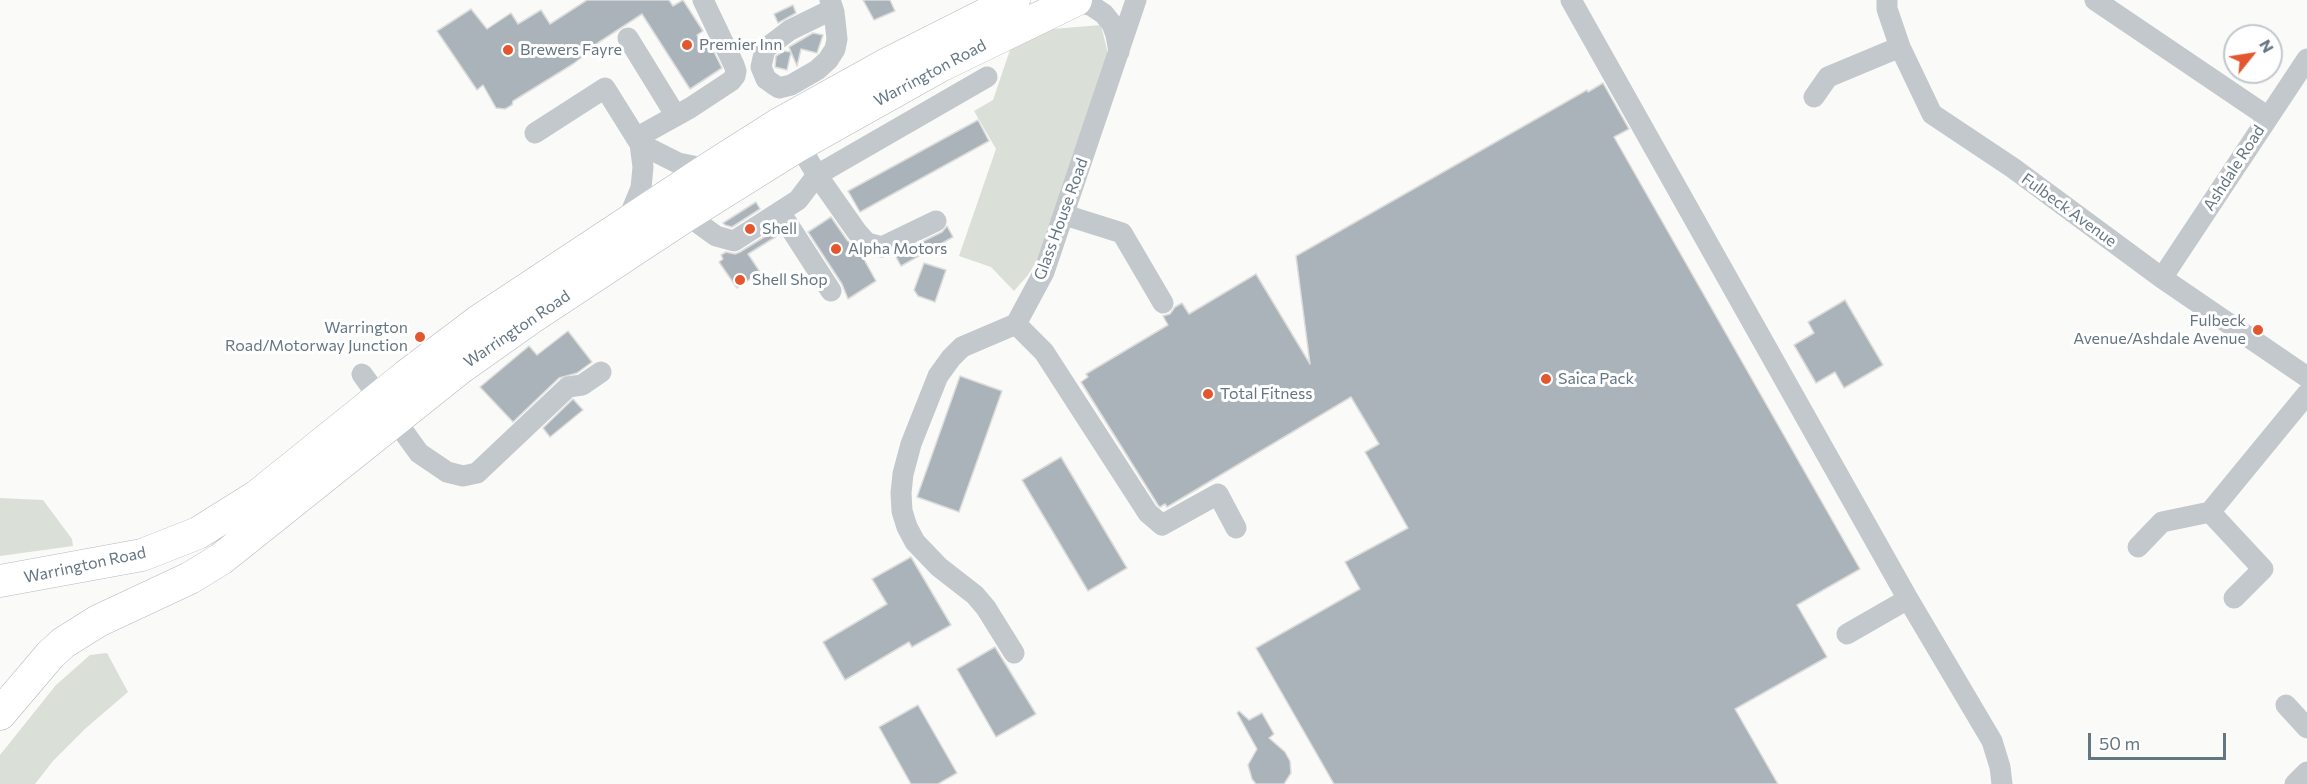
<!DOCTYPE html>
<html>
<head>
<meta charset="utf-8">
<style>
	body { margin:0 }
	#map { position:relative; width:2307px; height:784px; overflow:hidden; background:#fafaf8; font-family:Commissioner,sans-serif }
	canvas { display:block }
	.north { position:absolute; left:2223px; top:24px; width:60px; height:60px; box-sizing:border-box; background:#fff; border:2px solid #c1c8cd; border-radius:50%; rotate:60deg; font-size:16px; font-weight:700; line-height:24px; text-align:center; color:#657683 }
	.north::after { content:''; display:block; margin:auto; width:21px; height:27px; background:#e4572e; clip-path:polygon(50% 0,100% 100%,50% 72%,0 100%) }
	.scale { position:absolute; left:2088px; top:733px; width:138px; height:27px; box-sizing:border-box; border:3px solid #657683; border-top:0; padding-left:8px; font-size:18px; line-height:21px; white-space:nowrap; color:#657683; -webkit-text-stroke:4px #fff; paint-order:stroke }
</style>
</head>
<body>
<div id="map">
<canvas width="2307" height="784"></canvas>
<div class="north">N</div>
<div class="scale">50 m</div>
</div>
<script>
const g = document.querySelector('canvas').getContext('2d');
g.lineJoin = 'round';
function fill(path, color) {
  g.fillStyle = color;
  g.fill(path, 'evenodd');
}
function shape(rows) {
  const path = new Path2D();
  for (const r of rows) {
    path.moveTo(r[0], r[1]);
    for (let i = 2; i < r.length; i += 2) path.lineTo(r[i], r[i + 1]);
  }
  return path;
}
function strokePath(path, color, width, dash) {
  g.strokeStyle = color;
  g.lineWidth = width;
  g.lineCap = dash ? 'butt' : 'round';
  g.setLineDash(dash || []);
  g.stroke(path);
}
function write(font, color, halo, rows, align = 'center') {
  g.font = font + ' Commissioner,sans-serif';
  g.lineWidth = 6;
  g.setLineDash([]);
  g.textBaseline = 'middle';
  g.strokeStyle = halo;
  g.fillStyle = color;
  for (const [text, x, y, turn = 0] of rows) {
    g.save();
    g.translate(x, y);
    g.rotate((+turn || 0) * Math.PI / 180);
    g.textAlign = isNaN(turn) ? turn : align;
    if (halo) g.strokeText(text, 0, 0);
    g.fillText(text, 0, 0);
    g.restore();
  }
}
fill(shape([
	[1101,25,1108,54,1041,254,1028,275,1014,291,991,267,959,256,996,149,974,111,993,100,1012,44,1041,30],
	[0,498,43,500,72,539,73,546,0,556],
	[107,653,128,692,86,728,53,761,35,784,0,784,0,755,56,685,90,655]
]), '#dadfd7');
const building = shape([
	[587,0,669,0,673,6,683,0,703,31,697,35,702,45,709,42,722,68,690,89,642,14,584,52,586,54,573,64,513,101,512,105,505,109,496,108,483,85,477,90,437,31,471,9,487,29,511,13,518,24,541,10,550,24,587,0],
	[863,0,890,0,895,11,874,20,863,0],
	[793,5,796,13,778,23,774,14,793,5],
	[813,33,823,35,817,53,801,49,797,66,791,52,787,70,775,67,776,56,784,51,791,52,789,47,813,33],
	[1603,83,1629,129,1614,137,1860,569,1797,605,1827,657,1735,709,1778,784,1334,784,1256,648,1360,589,1345,562,1408,528,1365,452,1379,444,1351,397,1167,507,1165,504,1160,507,1158,505,1081,382,1088,377,1086,374,1168,325,1163,316,1170,314,1175,307,1182,303,1189,314,1256,274,1310,364,1296,256,1587,90,1588,92,1603,83],
	[978,120,989,141,860,212,848,191,978,120],
	[756,202,760,209,732,227,725,225,723,223,756,202],
	[831,217,847,240,861,254,876,281,848,299,842,284,808,232,831,217],
	[947,226,953,237,901,266,895,255,942,232,947,226],
	[774,231,777,236,748,254,760,272,737,288,719,262,723,259,721,255,726,252,735,254,740,252,774,231],
	[924,263,946,270,935,302,918,296,914,290,924,263],
	[1845,300,1883,365,1844,388,1835,372,1816,383,1794,345,1814,333,1808,322,1845,300],
	[568,331,592,362,577,373,559,378,513,422,480,387,529,346,537,355,568,331],
	[960,376,1002,391,959,512,917,497,960,376],
	[573,399,583,410,550,437,543,428,573,399],
	[1061,457,1127,568,1088,591,1022,480,1061,457],
	[911,557,951,625,912,647,909,642,845,680,823,642,887,604,872,579,911,557],
	[995,647,1036,714,996,737,957,669,995,647],
	[918,705,957,773,938,784,911,784,879,727,918,705],
	[1239,711,1249,720,1262,713,1274,734,1269,738,1285,752,1290,761,1291,773,1284,784,1256,784,1252,779,1248,765,1257,749,1237,713,1239,711]
]);
fill(building, '#aab3b9');
strokePath(building, '#dcdcda', 1.5);
const highway = shape([
	[0,581,142,555,198,533,257,496,406,376,480,320,708,169,779,124,887,64,1014,0],
	[0,714,50,655,63,643,98,621,190,578,221,559,459,369,531,318,687,215,799,145,940,66,1076,0]
]);
strokePath(highway, '#b4b9bd', 33);
strokePath(shape([
	[830,0,834,12,837,39,835,49,828,60,817,70,791,85,779,88,773,84,766,79,761,67,765,49,790,30,833,9],
	[1571,0,1908,599,1992,741,2000,767,2002,784],
	[1887,0,1887,9,1900,47,1932,114,2013,168,2162,278,2307,377],
	[2095,0,2268,117],
	[1074,1,1092,6,1104,14,1112,24,1116,35,1119,52],
	[628,38,676,116],
	[1814,97,1828,77,1900,47],
	[535,133,605,88,640,144,643,167,641,188,627,222],
	[636,138,690,108,731,81,735,76,736,71,734,65,703,0],
	[640,144,678,163,708,169],
	[799,145,817,175,857,232,867,243,882,247,936,221],
	[780,212,831,291],
	[687,215,716,236,734,241,798,200,817,175,987,77],
	[1065,215,1122,233,1163,303],
	[2162,278,2307,59],
	[1016,324,1044,352,1148,513,1162,525,1218,494,1236,528],
	[362,374,419,453,447,472,463,476,477,473,568,387,582,385,601,372],
	[2138,547,2162,522,2210,512],
	[2234,598,2263,569,2210,512,2307,394],
	[1847,634,1908,599],
	[1014,653,986,608,975,595,939,567,915,542,907,527,902,511,901,493,903,474,911,444,938,376,951,358,962,347,1016,324,1044,272,1136,0],
	[2286,705,2307,728],
	[2295,784,2307,772]
]), '#c3c8cc', 21);
strokePath(highway, '#fff', 32);
for (const [x, y, r, color] of [
	[687,45,6,"#e4572e"],
	[508,50,6,"#e4572e"],
	[750,229,6,"#e4572e"],
	[836,249,6,"#e4572e"],
	[740,280,6,"#e4572e"],
	[2258,330,6,"#e4572e"],
	[420,337,6,"#e4572e"],
	[1546,379,6,"#e4572e"],
	[1208,394,6,"#e4572e"]
]) {
  const dot = new Path2D();
  dot.arc(x, y, r, 0, 2 * Math.PI);
  g.fillStyle = color;
  g.fill(dot);
  strokePath(dot, '#fff', 2);
}
write('16px', '#657683', '#fff', [
	["Premier Inn",699,45],
	["Brewers Fayre",520,50],
	["Shell",762,229],
	["Alpha Motors",848,249],
	["Shell Shop",752,280],
	["Fulbeck",2246,321,"right"],
	["Avenue/Ashdale Avenue",2246,339,"right"],
	["Warrington",408,328,"right"],
	["Road/Motorway Junction",408,346,"right"],
	["Saica Pack",1558,379],
	["Total Fitness",1220,394]
], 'left');
write('16px', '#657683', '#fff', [
	["Warrington Road",930,73,-28],
	["Ashdale Road",2234,168,-57],
	["Fulbeck Avenue",2069,210,36],
	["Glass House Road",1061,219,-70],
	["Warrington Road",517,329,-34],
	["Warrington Road",85,565,-12]
]);
</script>
</body>
</html>
